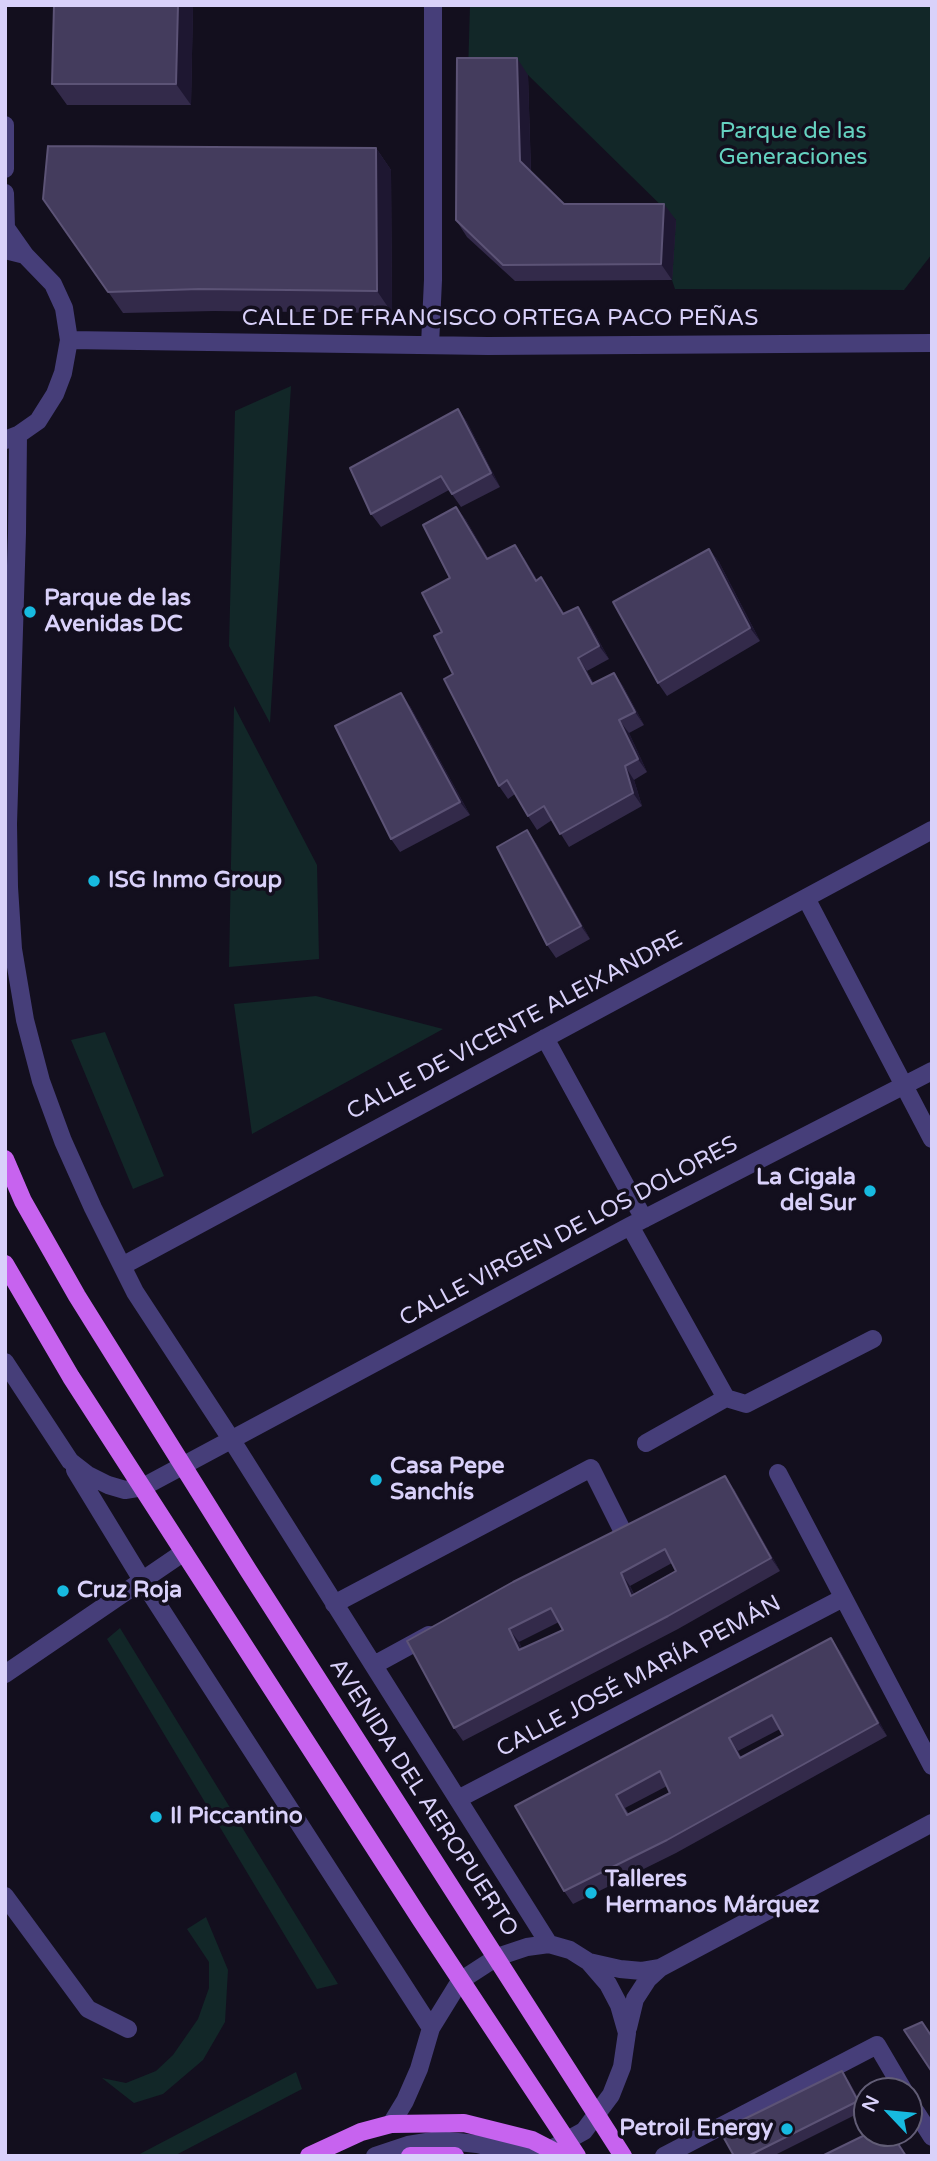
<!DOCTYPE html>
<meta charset="utf-8">
<style>
body{margin:0}
#map{position:relative;width:937px;height:2161px;overflow:hidden;background:#130f1e;font-family:"Varela Round",sans-serif}
canvas{display:block}
.frame{position:absolute;inset:0;border:7px solid #d9d1fa;pointer-events:none}
.north{position:absolute;left:853px;top:2077px;width:70px;height:70px;box-sizing:border-box;background:#130f1e;border:2px solid #625d76;border-radius:50%;rotate:296deg;font-size:19px;font-weight:700;line-height:28px;text-align:center;color:#d9d1fa}
.north::after{content:'';display:block;margin:auto;width:24px;height:32px;background:#17bae0;clip-path:polygon(50% 0,100% 100%,50% 72%,0 100%)}
</style>
<div id="map">
<canvas width="937" height="2161"></canvas>
<div class="frame"></div>
<div class="north">N</div>
</div>
<script>
const ctx = document.querySelector('canvas').getContext('2d');
ctx.lineJoin = 'round';
function fill(path, color) { ctx.fillStyle = color; ctx.fill(path, 'evenodd'); }
const shape = rows => new Path2D(rows.map(r => 'M' + r).join(''));
function strokePath(path, color, width, dash) { ctx.strokeStyle = color; ctx.lineWidth = width; ctx.lineCap = dash ? 'butt' : 'round'; ctx.setLineDash(dash || []); ctx.stroke(path); }
function write(font, color, halo, rows, align = 'center') {
  ctx.font = font + ' "Varela Round",sans-serif'; ctx.lineWidth = 7; ctx.setLineDash([]); ctx.textBaseline = 'middle'; ctx.strokeStyle = halo; ctx.fillStyle = color; for (const [text, x, y, turn = 0] of rows) {
    ctx.save(); ctx.translate(x, y); ctx.rotate((+turn || 0) * Math.PI / 180); ctx.textAlign = isNaN(turn) ? turn : align; if (halo) ctx.strokeText(text, 0, 0); ctx.fillText(text, 0, 0); ctx.restore();
  }
}
const green = shape([
 [470,5,932,5,932,254,904,290,675,289,672,280,676,220,528,75,468,74],
 [291,386,270,723,229,646,235,411],
 [234,706,317,865,319,959,229,967],
 [316,996,443,1029,252,1134,234,1004],
 [105,1032,164,1176,133,1189,71,1040],
 [120,1628,338,1984,317,1989,107,1639],
 [206,1917,228,1970,225,2022,203,2060,163,2094,134,2103,102,2078,126,2083,156,2071,173,2055,198,2019,209,1988,209,1962,187,1929],
 [296,2072,302,2089,174,2156,136,2156]
]);
const minor = shape([
 [5,125,5,169],
 [5,193,6,228,25,255],
 [5,250,25,255,53,284,64,308,69,340,63,373,55,394,38,421,18,435,5,440],
 [69,340,488,346,932,343],
 [430,345,433,280,433,5],
 [18,435,17,533,8,824,9,887,13,949,25,1020,41,1081,63,1141,93,1208,135,1292,231,1439,549,1944],
 [806,898,932,1139],
 [545,1038,644,1219],
 [630,1226,726,1398,746,1404,873,1339],
 [122,1266,932,830],
 [5,1362,70,1461,88,1475,108,1485,125,1490,143,1487,630,1226,932,1071],
 [646,1443,726,1398],
 [75,1470,142,1580,431,2028],
 [778,1473,932,1766],
 [334,1604,591,1468,623,1532],
 [374,1665,429,1635],
 [5,1674,184,1552],
 [458,1799,843,1598],
 [5,1896,88,2009,128,2029],
 [589,1962,620,1969,642,1971,660,1968],
 [628,2028,635,1999,648,1979,660,1968,932,1823],
 [916,2112,932,2137],
 [375,2156,408,2145,439,2140,477,2144,521,2154,544,2153,584,2131,611,2095,622,2067,627,2033,619,2005,608,1984,589,1962,570,1950,549,1944,527,1947,497,1957,460,1981,431,2028,419,2069,405,2101,391,2124],
 [664,2156,877,2045,904,2091]
]);
const major = shape([
 [5,1159,23,1201,77,1296,248,1570,623,2156],
 [5,1264,71,1377,421,1920,577,2156],
 [309,2156,361,2132,391,2124,464,2123,532,2140,563,2156],
 [410,2156,455,2156]
]);
const wall = shape([
 [54,5,193,5,191,105,67,105,52,84],
 [528,75,531,172,564,204,676,220,672,280,515,281,467,237,456,220],
 [376,148,391,170,392,313,214,311,123,313,43,199],
 [458,409,467,422,500,487,461,507,449,490,381,527,371,514],
 [456,507,466,520,488,558,524,558,537,580,541,577,564,613,587,620,609,659,587,671,594,684,614,673,623,686,644,725,629,733,647,772,634,780,642,806,569,847,552,820,537,830,528,816,515,794,508,799,499,786,453,674,442,632,450,578],
 [709,549,719,562,760,641,667,696,658,683],
 [410,706,470,815,400,852,391,839],
 [536,843,590,939,556,958,547,945],
 [734,1489,780,1571,678,1629,463,1741,454,1728,513,1582],
 [672,1563,676,1571,634,1594,630,1586],
 [559,1622,563,1630,522,1649,519,1642],
 [840,1651,887,1736,676,1853,573,1904,564,1891,515,1806],
 [780,1729,783,1735,741,1757,738,1751],
 [667,1786,670,1793,629,1814,625,1808],
 [848,2080,865,2110,773,2156,734,2156]
]);
const shadedWall = shape([
 [178,5,193,5,191,105,176,84],
 [517,58,528,75,531,178,520,161],
 [376,148,391,170,392,313,377,291],
 [664,204,676,220,672,280,661,264],
 [458,409,467,422,500,487,491,473],
 [456,507,466,520,496,572,487,559],
 [515,545,524,558,546,594,536,581],
 [709,549,719,562,760,641,750,628],
 [541,577,550,590,572,627,563,614],
 [578,607,587,620,609,659,599,646],
 [578,658,587,671,601,698,592,684],
 [614,673,623,686,644,725,635,712],
 [401,693,410,706,470,815,460,802],
 [619,720,629,733,647,772,638,759],
 [625,766,634,780,642,806,633,793],
 [527,830,536,843,590,939,581,926],
 [725,1476,734,1489,780,1571,771,1558],
 [621,1573,630,1586,640,1609,631,1596],
 [509,1629,519,1642,529,1664,519,1650],
 [831,1638,840,1651,887,1736,878,1723],
 [729,1738,738,1751,749,1771,740,1758],
 [842,2071,848,2080,865,2110,858,2101]
]);
const building = shape([
 [54,5,178,5,176,84,52,84,54,5],
 [457,58,517,58,520,161,564,204,664,204,661,264,503,265,456,220,457,58],
 [48,146,376,148,377,291,199,289,108,292,43,199,48,146],
 [458,409,491,473,452,494,441,476,371,514,350,468,458,409],
 [456,507,487,559,515,545,536,581,541,577,563,614,578,607,599,646,578,658,592,684,614,673,635,712,619,720,638,759,625,766,633,793,560,834,544,806,528,816,507,780,499,786,444,679,453,674,434,636,442,632,422,593,450,578,423,525,456,507],
 [709,549,750,628,658,683,613,602,709,549],
 [401,693,460,802,391,839,335,726,401,693],
 [527,830,581,926,547,945,497,847,527,830],
 [725,1476,771,1558,668,1616,454,1728,407,1641,513,1582,725,1476],
 [665,1549,676,1571,631,1596,621,1573,665,1549],
 [551,1608,563,1630,519,1650,509,1629,551,1608],
 [831,1638,878,1723,667,1840,564,1891,515,1806,831,1638],
 [772,1715,783,1735,740,1758,729,1738,772,1715],
 [660,1771,670,1793,627,1815,616,1795,660,1771],
 [922,2022,932,2037,932,2072,904,2030,922,2022],
 [842,2071,858,2101,748,2156,734,2156,720,2131,842,2071],
 [869,2133,891,2133,906,2156,822,2156,869,2133]
]);
const markers = [
 [30,612,7,"#17bae0"],
 [94,881,7,"#17bae0"],
 [870,1191,7,"#17bae0"],
 [376,1480,7,"#17bae0"],
 [63,1591,7,"#17bae0"],
 [156,1817,7,"#17bae0"],
 [591,1893,7,"#17bae0"],
 [787,2129,7,"#17bae0"]
];
const parkNames = [
 ["Parque de las",793,132],
 ["Generaciones",793,158]
];
const streetNames = [
 ["CALLE DE FRANCISCO ORTEGA PACO PEÑAS",500,319],
 ["CALLE DE VICENTE ALEIXANDRE",515,1026,-28],
 ["CALLE VIRGEN DE LOS DOLORES",569,1232,-28],
 ["CALLE JOSÉ MARÍA PEMÁN",639,1677,-28],
 ["AVENIDA DEL AEROPUERTO",423,1798,57]
];
const poiNames = [
 ["Parque de las",44,599],
 ["Avenidas DC",44,625],
 ["ISG Inmo Group",108,881],
 ["La Cigala",856,1178,"right"],
 ["del Sur",856,1204,"right"],
 ["Casa Pepe",390,1467],
 ["Sanchís",390,1493],
 ["Cruz Roja",77,1591],
 ["Il Piccantino",170,1817],
 ["Talleres",605,1880],
 ["Hermanos Márquez",605,1906],
 ["Petroil Energy",773,2129,"right"]
];
fill(green, '#122728');
strokePath(minor, '#463e79', 18);
strokePath(major, '#c763ef', 18);
fill(wall, '#332a4a');
fill(shadedWall, '#1e1731');
fill(building, '#443c5d');
strokePath(building, '#5c5376', 2);
for (const [x, y, r, color] of markers) { const dot = new Path2D(); dot.arc(x, y, r, 0, 2 * Math.PI); ctx.fillStyle = color; ctx.fill(dot); strokePath(dot, '#130f1e', 2.5); }
write('23px', '#65d2c0', '#130f1e', parkNames);
write('23px', '#d9d1fa', '#130f1e', streetNames);
write('bold 23px', '#d9d1fa', '#130f1e', poiNames, 'left');
</script>
